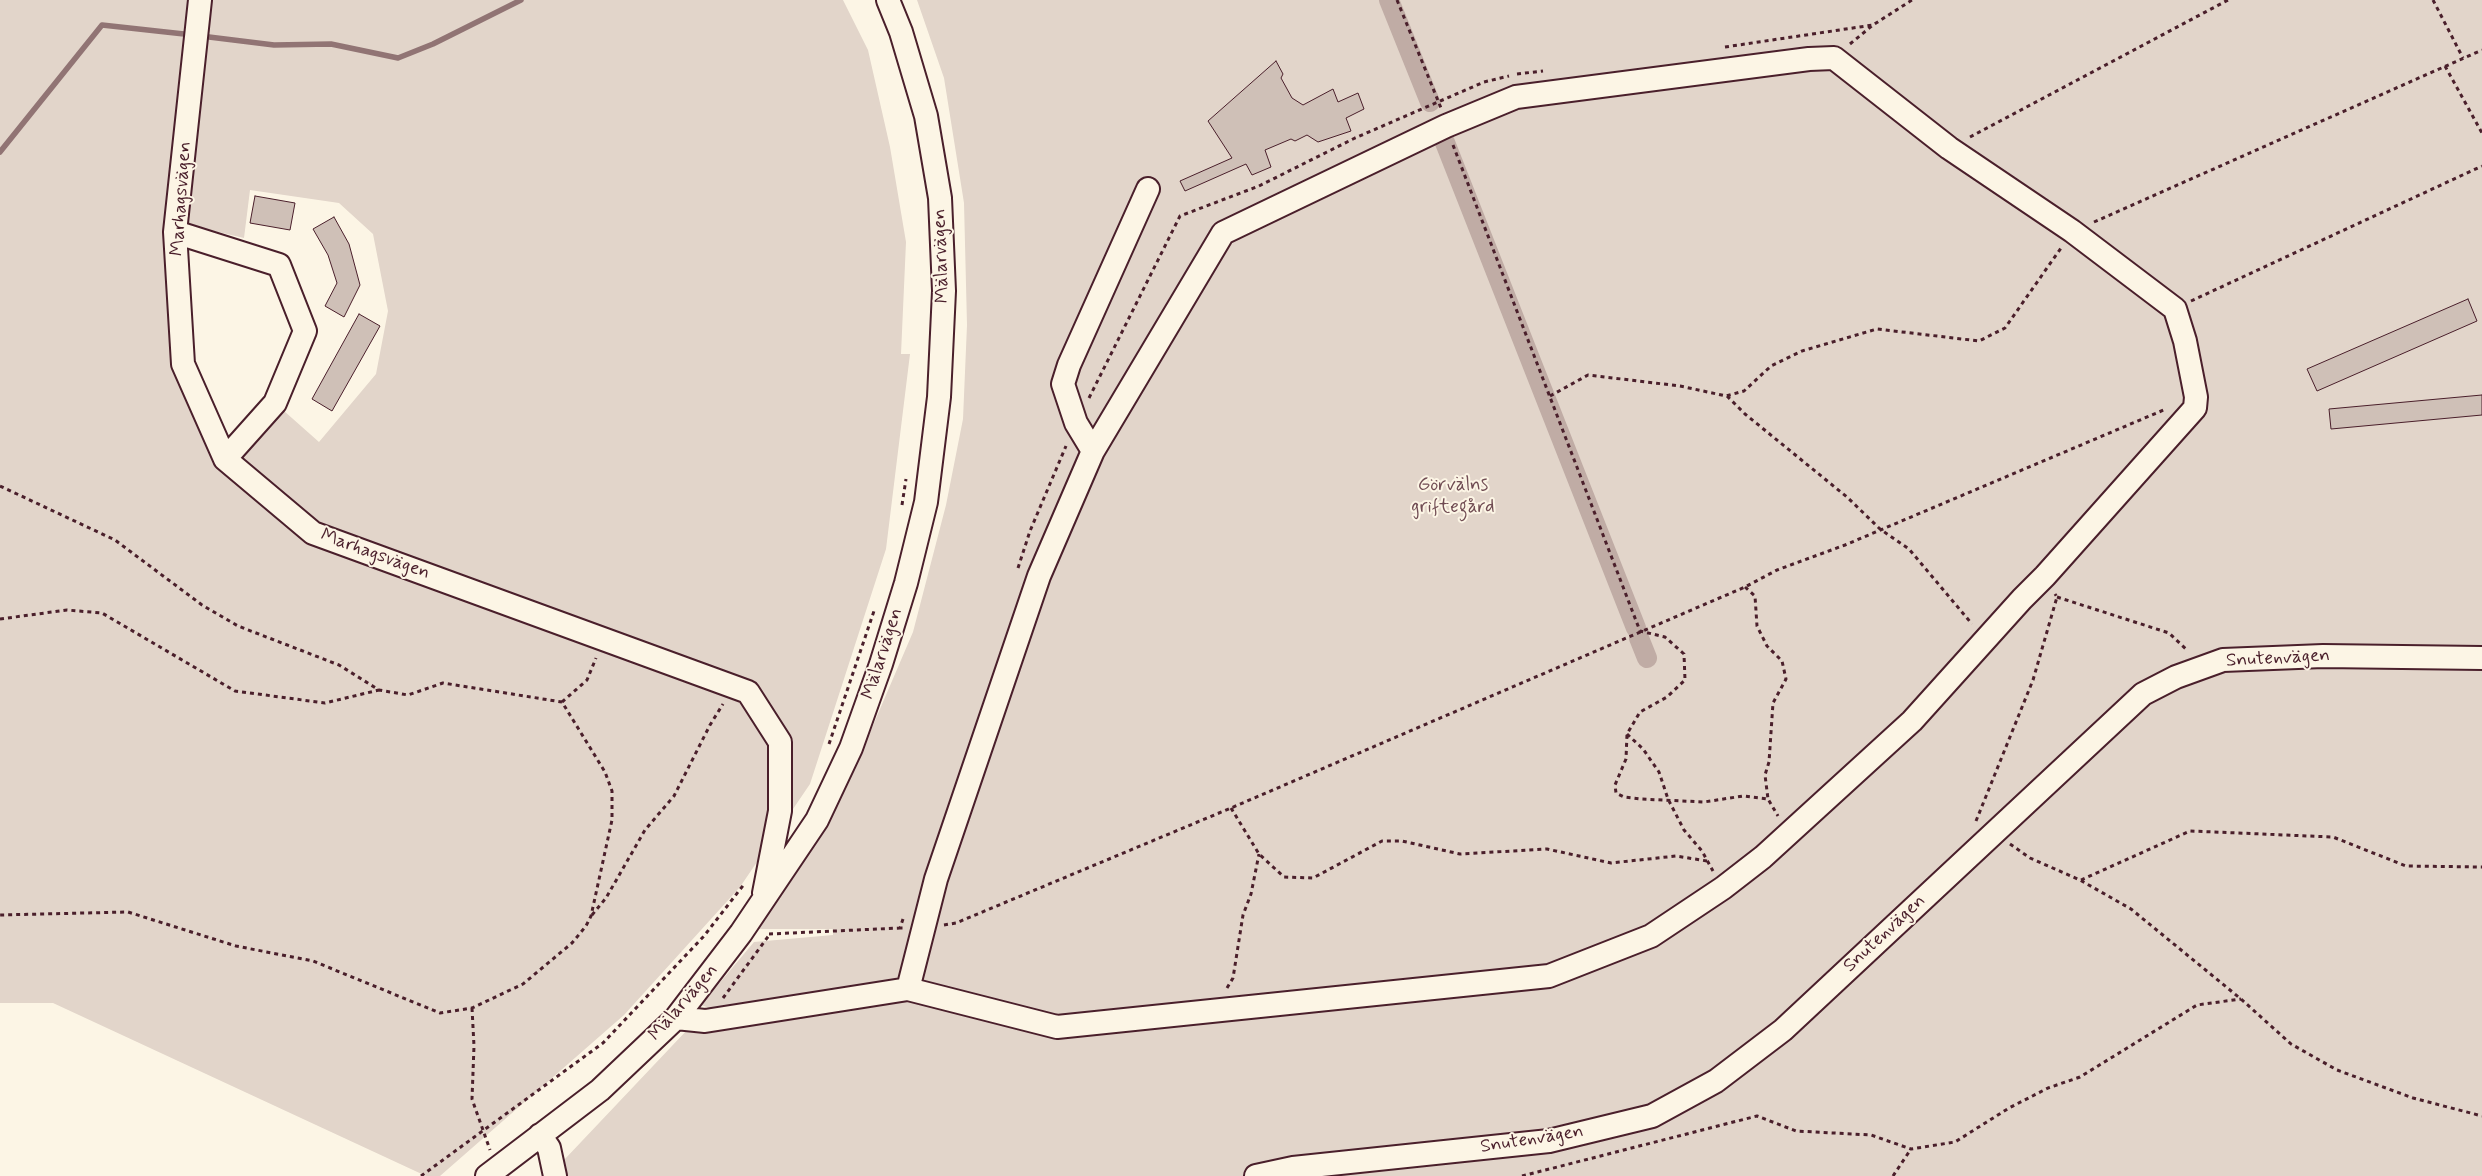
<!DOCTYPE html>
<meta charset="utf-8">
<style>
body{margin:0}
canvas{display:block;background:#fcf5e5}
</style>
<canvas width="2482" height="1176"></canvas>
<script>
const ctx = document.querySelector('canvas').getContext('2d');
ctx.lineJoin = 'round';
function fill(path, color) { ctx.fillStyle = color; ctx.fill(path, 'evenodd'); }
const shape = rows => new Path2D(rows.map(r => 'M' + r).join(''));
function strokePath(path, color, width, dash) { ctx.strokeStyle = color; ctx.lineWidth = width; ctx.lineCap = dash ? 'butt' : 'round'; ctx.setLineDash(dash || []); ctx.stroke(path); }
function write(font, color, halo, rows, align = 'center') {
  ctx.font = font + ' Mynerve,sans-serif'; ctx.lineWidth = 4; ctx.setLineDash([]); ctx.textBaseline = 'middle'; ctx.strokeStyle = halo; ctx.fillStyle = color; for (const [text, x, y, turn = 0] of rows) {
    ctx.save(); ctx.translate(x, y); ctx.rotate((+turn || 0) * Math.PI / 180); ctx.textAlign = isNaN(turn) ? turn : align; if (halo) ctx.strokeText(text, 0, 0); ctx.fillText(text, 0, 0); ctx.restore();
  }
}
const green = shape([
 [0,0,843,0,868,50,890,147,906,242,901,354,910,354,886,549,810,784,740,887,624,1015,440,1176,426,1176,53,1003,0,1003],
 [250,190,339,203,373,234,388,311,376,374,319,442,275,403,230,452,191,361,184,224,244,238],
 [917,0,2482,0,2482,1176,557,1176,564,1160,688,1029,718,1011,701,1005,754,942,833,935,833,929,751,929,748,927,862,751,913,632,946,505,963,419,967,325,964,203,944,78]
]);
const stream = shape([
 [209,37,274,45,331,44,398,58,433,44,521,0],
 [0,152,102,25,184,34]
]);
const canal = shape([
 [1389,0,1430,102],
 [1444,140,1636,628],
 [1639,638,1647,658]
]);
const building = shape([
 [1276,61,1283,74,1281,78,1292,98,1303,105,1333,89,1338,102,1358,93,1364,109,1346,118,1351,131,1318,142,1307,135,1295,141,1291,139,1265,150,1271,167,1252,175,1246,164,1185,191,1180,181,1232,158,1208,121,1276,61],
 [255,196,295,203,290,230,250,223,255,196],
 [334,217,349,244,360,285,344,317,325,306,337,283,328,255,313,229,334,217],
 [2468,299,2477,321,2317,391,2307,369,2468,299],
 [359,314,380,326,332,411,312,399,359,314],
 [2482,395,2482,415,2331,429,2329,409,2482,395]
]);
const path = shape([
 [1397,0,1441,108],
 [2433,0,2463,58],
 [1850,44,1873,25,1912,0],
 [1725,47,1873,25],
 [2445,66,2482,133],
 [1517,74,1543,71],
 [1970,137,2228,0],
 [1453,145,1640,631,1665,637,1684,654,1685,680,1667,697,1640,712,1627,734,1626,759,1615,785,1616,793,1624,797,1641,799,1704,802,1743,796,1768,799,1778,816],
 [2094,222,2482,50],
 [2191,301,2482,166],
 [1550,396,1588,375,1680,386,1726,396,1744,391,1771,366,1802,351,1877,329,1979,341,2005,328,2061,248],
 [1727,396,1745,414,1847,497,1880,529,1909,549,1972,624],
 [1089,398,1180,216,1259,186,1355,138,1484,82,1509,76],
 [0,486,115,540,202,605,238,626,339,665,379,690,408,695,443,683,562,702,605,772,612,791,612,820,591,916,586,926,572,943,523,984,472,1008,440,1013,313,961,236,946,128,912,0,915],
 [902,505,906,479],
 [1018,568,1030,531,1066,446],
 [1745,587,1755,596,1757,626,1767,646,1782,661,1786,679,1773,703,1769,762,1765,775,1768,799],
 [2057,597,2169,633,2188,651],
 [0,619,67,610,102,613,235,691,325,703,379,690],
 [562,702,587,680,596,658],
 [1627,734,1643,749,1659,772,1668,799,1684,830,1702,851,1713,871],
 [829,744,875,608],
 [1231,808,1259,854,1284,877,1313,878,1382,841,1402,841,1460,854,1547,849,1611,863,1676,856,1707,861],
 [1976,821,2033,680,2057,597,2055,594],
 [2010,844,2030,858,2080,880,2131,909,2241,999,2291,1044,2337,1070,2413,1098,2482,1116],
 [2081,880,2190,831,2333,837,2406,866,2482,867],
 [592,915,606,898,645,830,674,796,710,725,723,704],
 [903,919,900,928,903,928],
 [944,925,956,923,1231,808,1745,587,1777,570,1845,545,2166,409],
 [769,934,900,928],
 [1227,988,1233,978,1243,915,1251,894,1259,854],
 [723,998,770,934],
 [472,1008,474,1046,472,1099,490,1150],
 [421,1176,603,1043,704,936,745,883],
 [1522,1176,1757,1116,1796,1131,1871,1135,1911,1149,1955,1142,2009,1108,2048,1088,2080,1077,2197,1005,2241,999],
 [1893,1176,1911,1149]
]);
const minor = shape([
 [200,0,175,232,183,364,225,459,313,533,748,692,780,742,780,811,764,893],
 [175,232,279,265,305,331,275,403,225,459],
 [1093,451,1076,423,1063,384,1069,365,1148,189],
 [676,1018,705,1021,908,989,1057,1027,1549,976,1651,936,1723,888,1763,857,1912,721,2022,599,2045,576,2195,408,2196,397,2185,341,2175,309,2072,231,1949,148,1834,58,1809,59,1516,97,1446,126,1223,233,1093,451,1039,576,936,879,908,989],
 [540,1135,549,1148,555,1176],
 [487,1176,600,1090,676,1018,741,933,817,820,851,748,881,664,906,583,926,502,939,397,944,291,940,198,926,116,901,32,888,0],
 [1256,1176,1293,1168,1549,1141,1652,1116,1716,1081,1783,1030,2143,694,2176,677,2223,660,2323,656,2482,658]
]);
const streetNames = [
 ["Marhagsvägen",182,199,-86],
 ["Mälarvägen",942,256,-92],
 ["Marhagsvägen",375,555,20],
 ["Mälarvägen",883,654,-72],
 ["Snutenvägen",2278,659,-3],
 ["Snutenvägen",1885,934,-43],
 ["Mälarvägen",684,1003,-49],
 ["Snutenvägen",1532,1140,-9]
];
const parkNames = [
 ["Görvälns",1453,486],
 ["griftegård",1453,508]
];
fill(green, '#e2d5ca');
strokePath(stream, '#917474', 5.5);
strokePath(canal, '#c0aca5', 20);
fill(building, '#cfc0b7');
strokePath(building, '#4a1f2b', 1);
strokePath(minor, '#4a1f2b', 26);
strokePath(path, '#4a1f2b', 3, [4, 4]);
strokePath(minor, '#fcf5e5', 22);
write('19px', '#4a1f2b', '#fcf5e5', streetNames);
write('19px', '#704c53', '#fcf5e5', parkNames);
</script>
